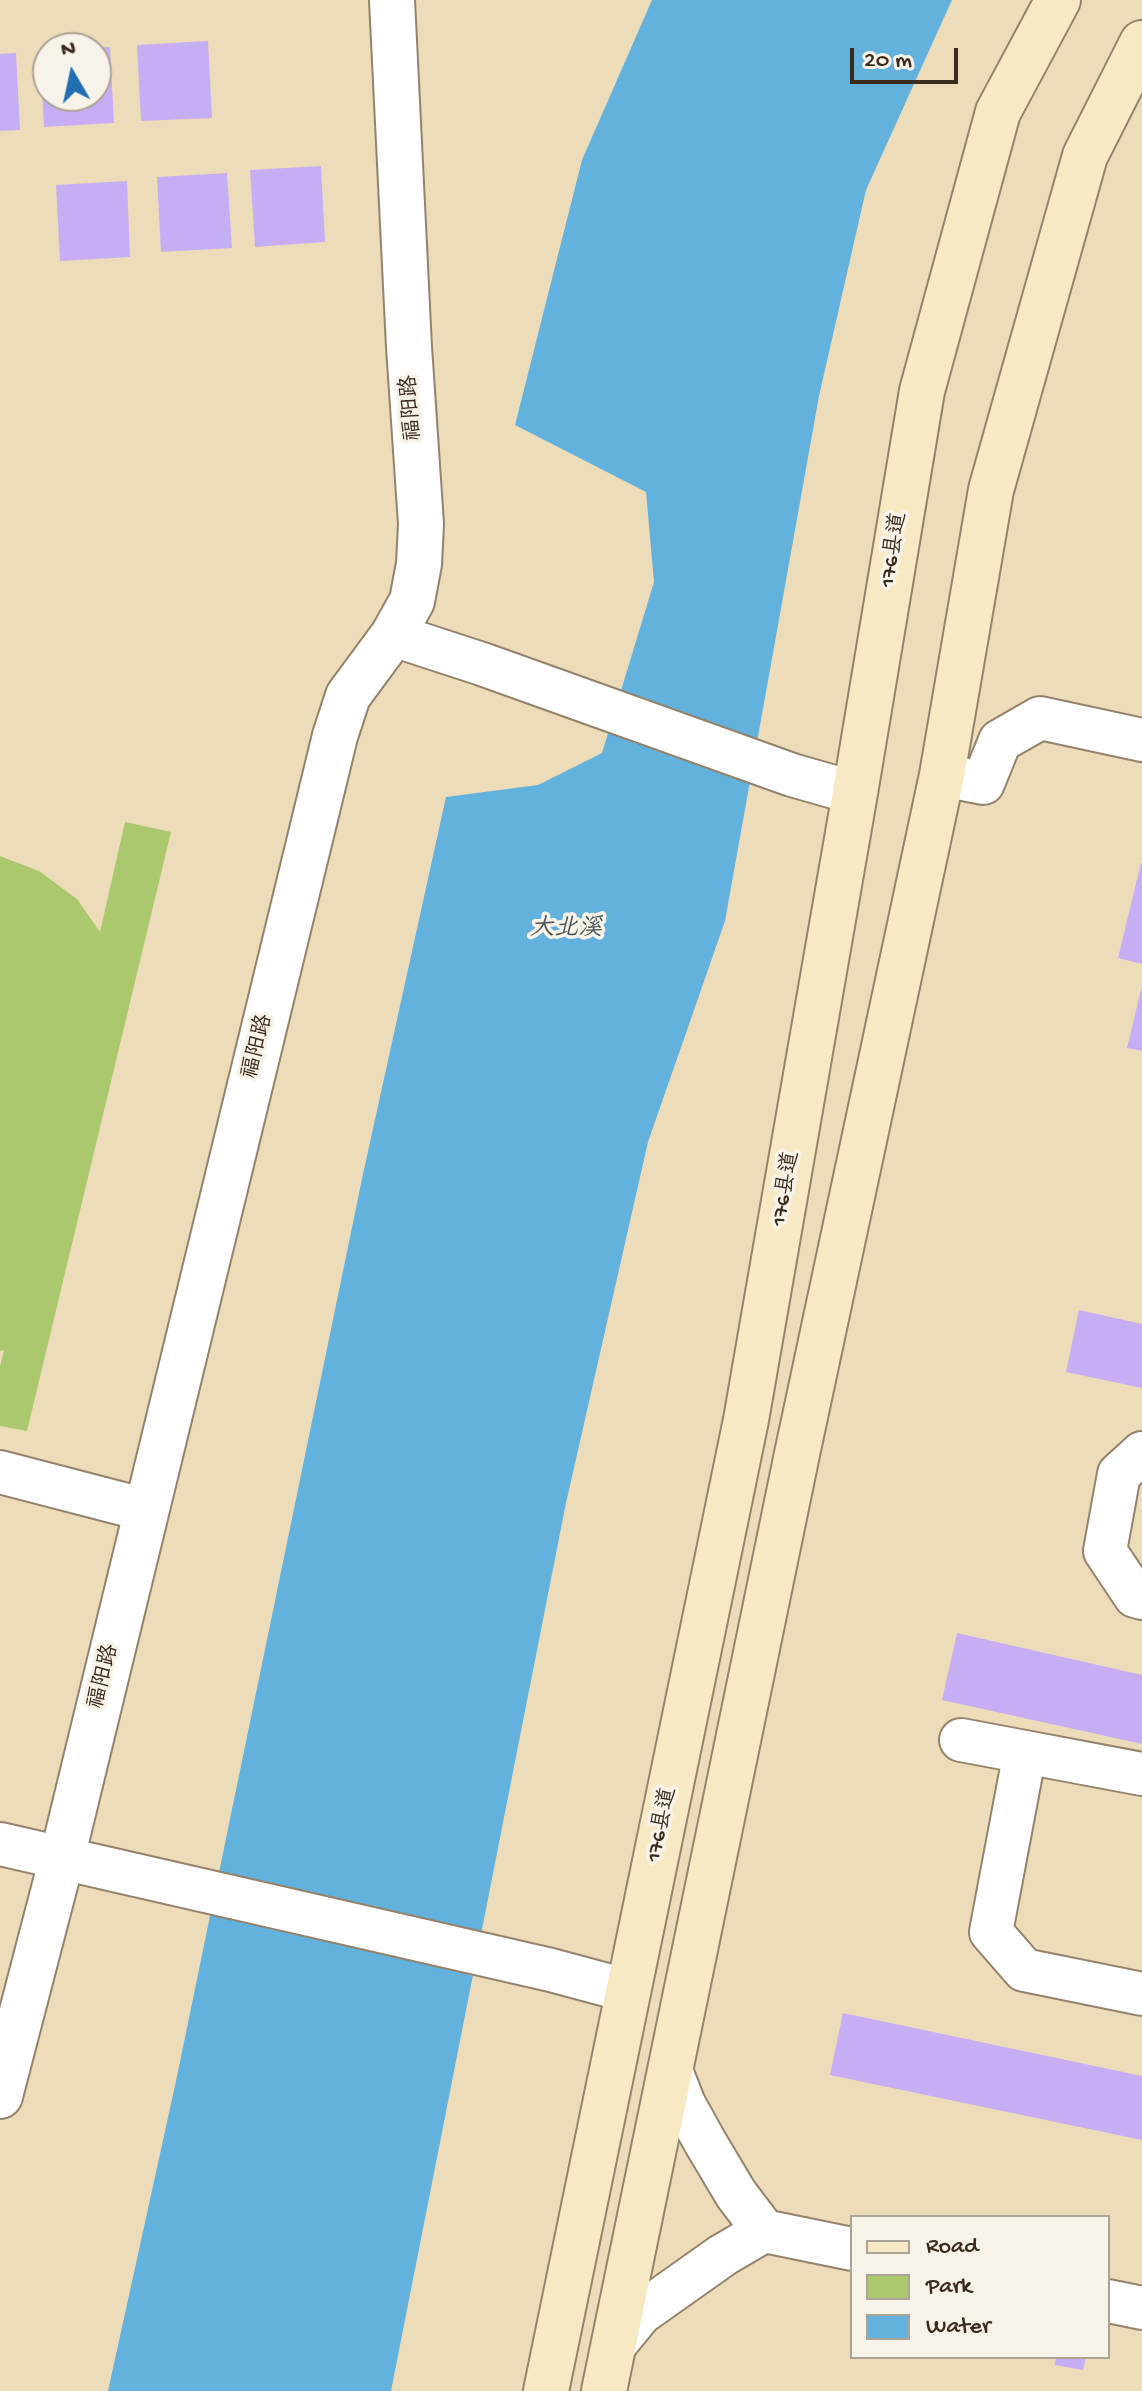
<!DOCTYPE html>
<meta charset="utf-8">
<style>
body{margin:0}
#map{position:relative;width:1142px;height:2391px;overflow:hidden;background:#eddcb9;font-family:"Gochi Hand",sans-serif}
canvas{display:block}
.legend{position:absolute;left:850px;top:2215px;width:260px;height:144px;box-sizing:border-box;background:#f7f3e8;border:2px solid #aca397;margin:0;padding:10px 14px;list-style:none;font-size:24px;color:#3b2a1e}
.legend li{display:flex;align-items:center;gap:16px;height:40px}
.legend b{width:40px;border:2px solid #aca397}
.north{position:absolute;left:32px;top:32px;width:80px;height:80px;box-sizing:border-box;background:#f7f3e8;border:2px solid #aca397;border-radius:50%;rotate:351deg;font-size:22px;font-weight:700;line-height:32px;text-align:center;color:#3b2a1e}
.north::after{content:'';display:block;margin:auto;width:28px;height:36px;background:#1f6fb2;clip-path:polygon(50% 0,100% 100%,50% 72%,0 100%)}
.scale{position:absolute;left:850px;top:48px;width:108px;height:36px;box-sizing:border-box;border:4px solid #3b2a1e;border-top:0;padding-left:10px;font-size:24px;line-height:28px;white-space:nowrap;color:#3b2a1e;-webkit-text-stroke:6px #f7f3e8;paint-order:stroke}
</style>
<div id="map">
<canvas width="1142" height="2391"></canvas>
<ul class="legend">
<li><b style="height:10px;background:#f6e9c3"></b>Road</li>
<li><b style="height:22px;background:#abc86f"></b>Park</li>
<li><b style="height:22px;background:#63b2dd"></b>Water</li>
</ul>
<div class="north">N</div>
<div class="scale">20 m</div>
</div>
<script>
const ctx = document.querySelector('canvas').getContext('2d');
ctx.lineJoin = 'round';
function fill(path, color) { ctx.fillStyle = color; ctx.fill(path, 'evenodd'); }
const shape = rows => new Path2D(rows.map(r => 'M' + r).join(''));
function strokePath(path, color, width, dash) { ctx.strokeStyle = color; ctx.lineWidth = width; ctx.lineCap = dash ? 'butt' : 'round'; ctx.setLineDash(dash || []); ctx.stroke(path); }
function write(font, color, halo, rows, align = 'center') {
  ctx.font = font + ' "Gochi Hand","LXGW WenKai TC",sans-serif'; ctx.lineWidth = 7; ctx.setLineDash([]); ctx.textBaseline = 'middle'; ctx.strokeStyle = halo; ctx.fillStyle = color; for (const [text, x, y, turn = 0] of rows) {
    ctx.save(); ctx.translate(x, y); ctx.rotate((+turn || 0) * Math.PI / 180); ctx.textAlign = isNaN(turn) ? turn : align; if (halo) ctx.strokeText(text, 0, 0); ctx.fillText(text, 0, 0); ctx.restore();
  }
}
const green = shape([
 [125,822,171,832,27,1431,0,1426,0,1367,4,1350,0,1351,0,856,39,871,77,899,100,932]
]);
const water = shape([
 [652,0,952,0,866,190,819,396,725,921,648,1142,566,1503,391,2391,108,2391,176,2081,363,1174,446,797,538,785,602,753,654,582,646,492,515,425,582,160]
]);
const building = shape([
 [208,41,212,118,141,121,137,45],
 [110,47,114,123,44,127,40,51,48,51,48,96,96,96,96,48],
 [16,53,20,130,0,131,0,54],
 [321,166,325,242,255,247,250,170],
 [227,173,232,248,161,252,157,177],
 [127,181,130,257,60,261,56,185],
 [1141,863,1142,863,1142,964,1118,958],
 [1141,990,1142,990,1142,1051,1127,1048],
 [1079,1310,1142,1324,1142,1388,1066,1372],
 [957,1633,1142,1675,1142,1744,942,1700],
 [843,2013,1142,2076,1142,2140,830,2075],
 [1056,2357,1086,2357,1083,2370,1055,2365]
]);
const minor = shape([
 [393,635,482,664,792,775,855,793],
 [942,775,983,783,1000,741,1040,718,1142,740],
 [1142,1453,1119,1474,1105,1551,1135,1596,1142,1598],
 [0,1472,146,1510],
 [961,1740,1025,1752],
 [1142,1774,1025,1752,991,1932,1024,1970,1142,1994],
 [0,1844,551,1970,629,1991],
 [670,2068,684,2104,705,2142,736,2194,764,2231,852,2249],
 [1108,2301,1142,2308],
 [613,2347,641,2313,723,2255,764,2231]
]);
const tertiary = shape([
 [0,2096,62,1858,335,736,348,696,393,635,412,601,419,564,421,524,409,347,392,0]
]);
const secondary = shape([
 [546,2391,746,1420,855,793,922,391,998,112,1058,0],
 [604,2391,797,1454,942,775,991,490,1085,156,1142,43]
]);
const streetNames = [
 ["福阳路",413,408,-94],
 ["176县道",895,550,-81],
 ["福阳路",259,1047,-76],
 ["176县道",787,1189,-80],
 ["福阳路",105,1677,-76],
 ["176县道",663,1825,-78]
];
const waterNames = [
 ["大北溪",566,930]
];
fill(green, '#abc86f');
fill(water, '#63b2dd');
fill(building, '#c6aef4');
strokePath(minor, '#94836c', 46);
strokePath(tertiary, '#94836c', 48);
strokePath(secondary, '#94836c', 48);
strokePath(minor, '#fff', 42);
strokePath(tertiary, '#fff', 44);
strokePath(secondary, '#f6e9c3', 44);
write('22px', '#3b2a1e', '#f7f3e8', streetNames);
write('italic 24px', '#475357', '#f7f3e8', waterNames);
</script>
